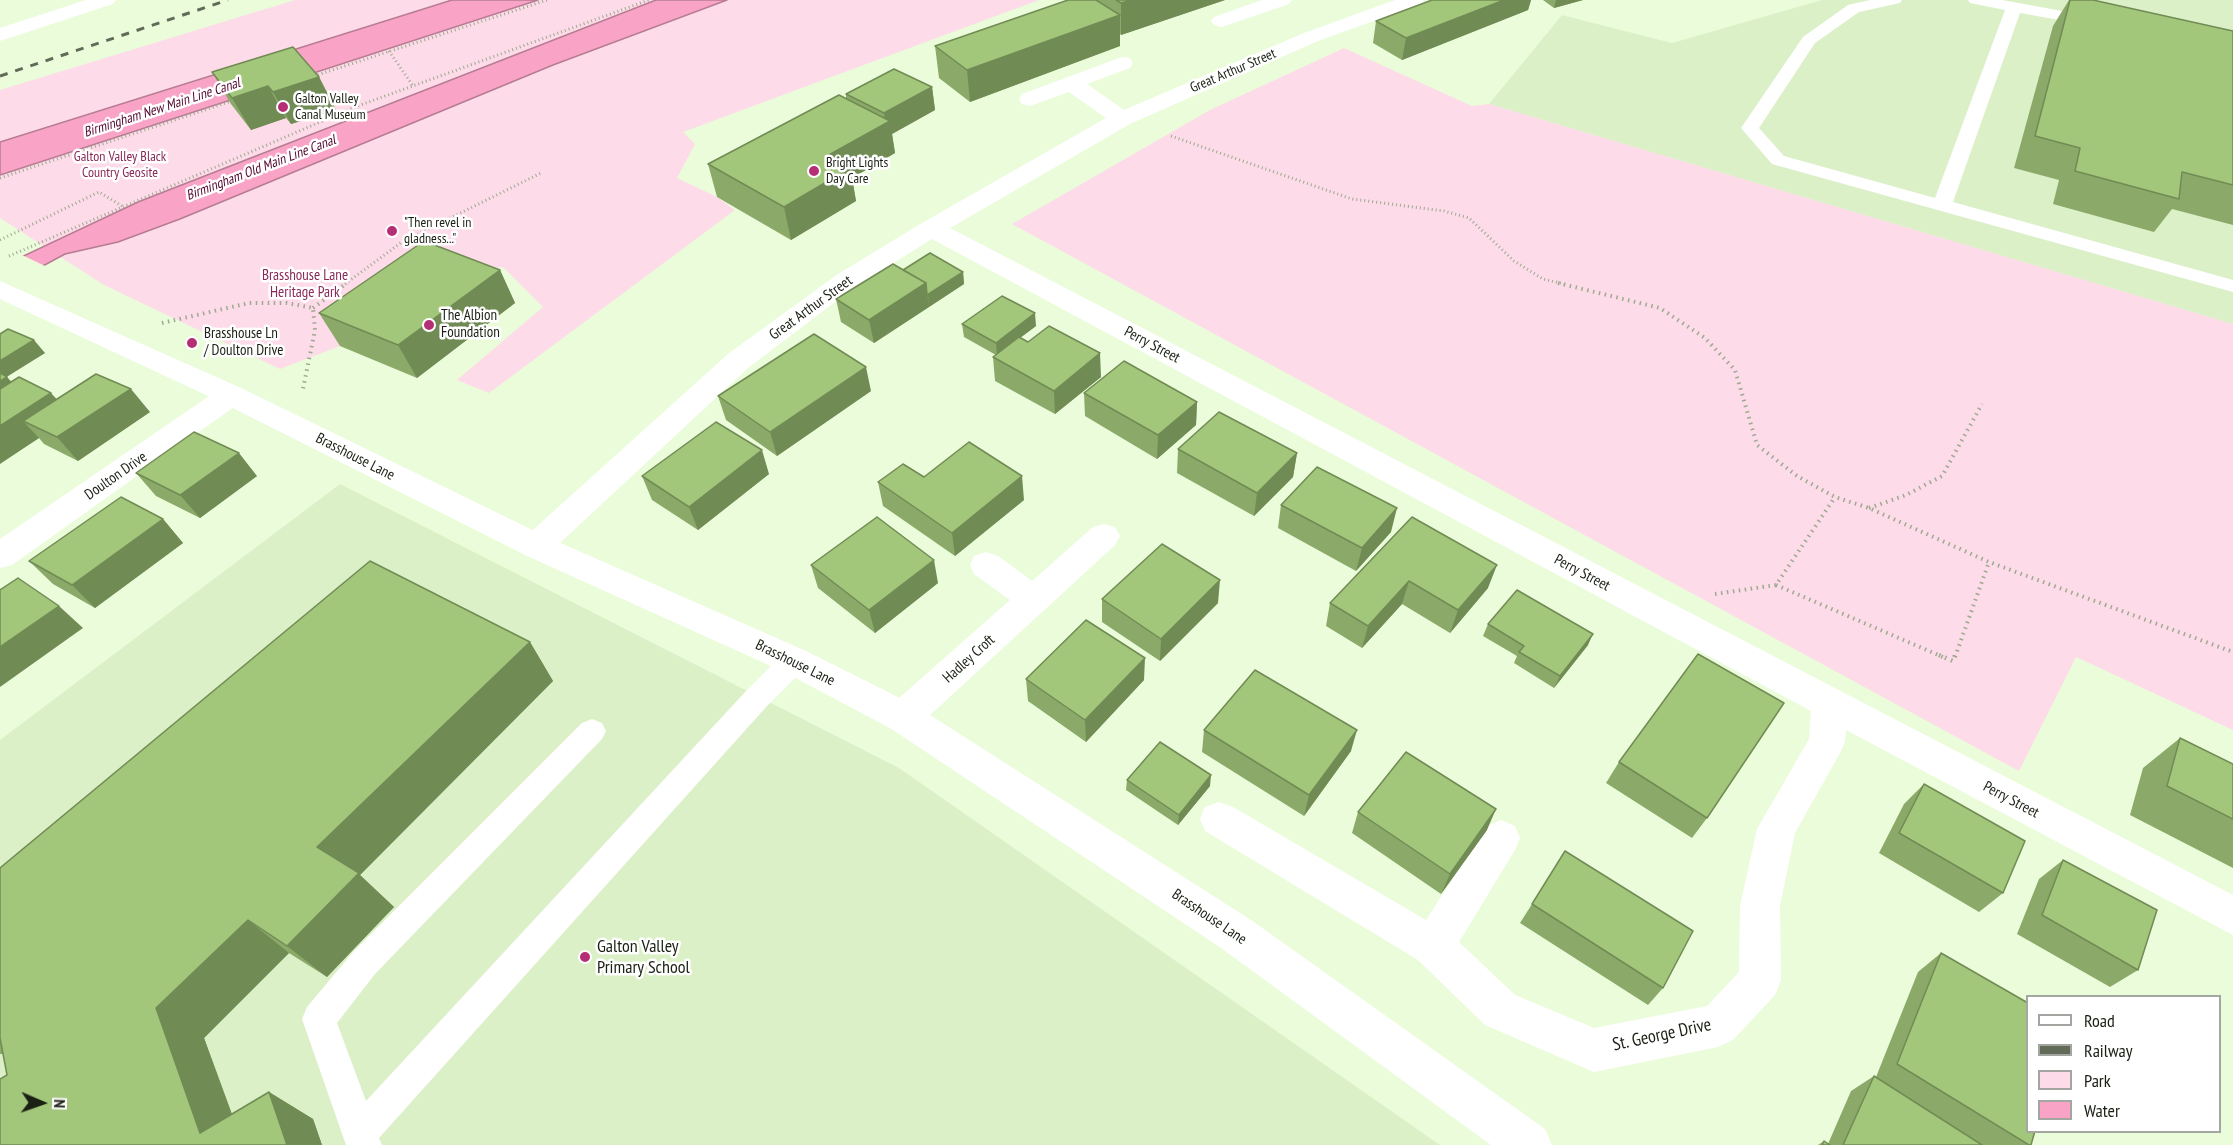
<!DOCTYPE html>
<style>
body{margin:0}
#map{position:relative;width:2233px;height:1145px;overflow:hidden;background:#ebfcdb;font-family:"PT Sans Narrow",sans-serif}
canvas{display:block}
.legend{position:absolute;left:2026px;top:995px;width:195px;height:138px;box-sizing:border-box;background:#fff;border:2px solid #a3a6a1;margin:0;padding:8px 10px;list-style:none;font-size:18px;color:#1a2014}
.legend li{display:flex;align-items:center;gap:12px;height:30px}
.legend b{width:30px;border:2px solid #a3a6a1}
.north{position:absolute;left:12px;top:1073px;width:60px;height:60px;-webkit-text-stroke:4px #fff;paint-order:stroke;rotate:92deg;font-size:16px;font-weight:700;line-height:24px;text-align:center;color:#1a2014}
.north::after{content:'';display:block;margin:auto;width:21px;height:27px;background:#1a2014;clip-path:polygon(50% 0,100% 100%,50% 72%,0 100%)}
</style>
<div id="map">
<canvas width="2233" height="1145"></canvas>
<ul class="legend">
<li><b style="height:8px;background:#fff"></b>Road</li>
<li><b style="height:8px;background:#616b58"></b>Railway</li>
<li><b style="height:16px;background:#fddbe8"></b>Park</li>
<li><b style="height:16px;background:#f9a4c7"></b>Water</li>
</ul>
<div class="north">N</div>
</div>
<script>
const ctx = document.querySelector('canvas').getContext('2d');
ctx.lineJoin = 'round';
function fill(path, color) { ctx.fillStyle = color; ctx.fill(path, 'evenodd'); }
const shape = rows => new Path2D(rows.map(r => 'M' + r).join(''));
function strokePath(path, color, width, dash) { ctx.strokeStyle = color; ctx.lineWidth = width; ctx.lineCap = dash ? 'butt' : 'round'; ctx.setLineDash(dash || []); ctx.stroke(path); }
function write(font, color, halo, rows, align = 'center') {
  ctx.font = font + ' "PT Sans Narrow",sans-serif'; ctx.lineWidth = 5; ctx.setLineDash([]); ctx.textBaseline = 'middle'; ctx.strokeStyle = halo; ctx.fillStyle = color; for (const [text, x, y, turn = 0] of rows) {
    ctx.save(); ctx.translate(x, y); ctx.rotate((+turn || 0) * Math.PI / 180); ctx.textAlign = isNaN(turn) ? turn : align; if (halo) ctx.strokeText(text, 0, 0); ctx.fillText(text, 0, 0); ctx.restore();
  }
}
const built = shape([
 [1822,0,2233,0,2233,324,1489,104,1562,15,1672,43],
 [340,484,899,768,1440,1145,0,1145,0,740]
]);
const green = shape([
 [295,0,1039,0,683,132,695,144,677,178,717,197,735,210,489,393,457,380,543,307,503,267,440,274,340,346,280,369,104,285,0,218,0,90],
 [1344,48,1472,106,1489,104,2233,324,2233,730,2076,657,2019,771,1012,224,1210,110]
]);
const water = shape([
 [452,0,538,0,0,175,0,142,452,0],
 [656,0,727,0,553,65,180,219,118,242,65,254,0,289,0,267,138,202,656,0]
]);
const pier = shape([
 [20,254,47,267,0,292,0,264]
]);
const pathFar2 = shape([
 [389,51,413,86],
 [314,76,547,0],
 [1171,136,1352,199,1444,211,1469,218,1514,261,1543,279,1564,284],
 [0,178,232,101],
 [0,240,99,192,122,206],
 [9,256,355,107,649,0],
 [345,284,402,242,541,173]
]);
const pathFar1 = shape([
 [1558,283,1660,308,1705,338,1735,370,1757,445,1797,476,1835,497,1869,508,1989,562,2233,652],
 [313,308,347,283],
 [162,323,249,303,287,303,313,308,315,330,303,389],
 [1869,508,1906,495,1942,476,1982,404],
 [1776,585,1943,657],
 [1715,594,1776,585,1835,497],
 [1955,657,1989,562]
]);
const path = shape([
 [1939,655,1953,661,1955,655]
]);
const service = shape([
 [1870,0,1902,0,1900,3,1859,12,1815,43,1759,128,1784,156,1935,198,2005,10,1970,3,1968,0,2002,0,2100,18,2102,21,2100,24,2094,26,2020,13,1953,202,2233,280,2233,292,1772,164,1741,128,1803,37,1848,5,1870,0],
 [794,650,804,653,808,661,804,669,767,706,379,1138,382,1145,346,1145,302,1019,307,1007,353,952,582,723,592,719,602,723,606,731,602,739,375,974,337,1023,366,1101,747,690,784,653,794,650]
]);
const minor = shape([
 [1262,0,1292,0,1289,4,1228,25,1221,27,1214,25,1211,21,1214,17,1262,0],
 [1395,0,1424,0,1421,4,1318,41,1130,124,950,228,2233,895,2233,935,1846,730,1845,742,1840,753,1795,833,1780,906,1781,980,1775,995,1733,1040,1718,1047,1594,1072,1485,1025,1418,960,1205,831,1200,819,1205,807,1219,802,1233,807,1426,920,1487,826,1501,820,1515,826,1520,838,1515,850,1459,942,1515,995,1594,1028,1707,1006,1739,972,1740,906,1757,829,1809,739,1811,711,932,239,856,286,748,368,547,555,536,558,525,555,520,546,525,537,728,354,838,274,922,223,1106,118,1069,92,1030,106,1022,104,1019,99,1022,94,1122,57,1130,58,1133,63,1130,68,1087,84,1124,110,1304,33,1395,0],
 [231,385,241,388,246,395,241,402,12,565,0,568,0,539,221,388,231,385],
 [1104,524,1115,527,1120,536,1115,545,916,728,903,732,890,728,885,717,890,706,1010,600,974,574,970,565,974,556,986,552,998,556,1032,581,1093,527,1104,524]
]);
const tertiary = shape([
 [0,281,241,388,547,537,806,651,916,706,1251,920,1545,1129,1552,1145,1491,1145,1221,948,890,728,782,671,525,555,221,402,0,299,0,281]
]);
const primary = shape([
 [86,0,116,0,113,4,0,41,0,28,86,0]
]);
const rail = shape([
 [0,76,228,0]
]);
const wall = shape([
 [1068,0,1225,0,1121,35,1120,34,1120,46,970,102,939,78,935,46],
 [1432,0,1531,0,1528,10,1402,60,1373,43,1376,21],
 [1543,0,1583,0,1554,8],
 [2069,0,2093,0,2233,31,2233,225,2172,209,2154,232,2053,204,2059,180,2014,168,2053,26],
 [212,72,319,77,336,110,291,124,286,118,251,130,231,104],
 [932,87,935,110,892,134,895,153,852,178,856,201,791,240,717,197,708,164,846,99,846,94],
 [500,270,515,303,417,378,340,346,319,313],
 [903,270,963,272,964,284,874,343,841,322,836,299],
 [962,324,1036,326,1020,338,1101,377,1055,414,995,381,993,357,996,355,964,337],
 [0,334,45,353,6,376,11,382,57,399,150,412,78,461,44,444,39,438,0,463],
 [871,391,777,456,726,420,718,396],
 [1084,393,1197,402,1196,425,1157,459,1085,416],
 [1178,449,1297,453,1293,477,1254,516,1177,473],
 [136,473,257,476,200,518,156,496],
 [769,474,698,530,652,500,642,476],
 [878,482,1024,500,955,556,883,506],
 [1281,505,1391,532,1356,571,1278,528],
 [1412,517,1488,588,1450,633,1402,604,1362,648,1326,626,1330,603],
 [163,519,183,543,95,608,53,584,29,561],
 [811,565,938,583,875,633,818,588],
 [1102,599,1218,603,1160,661,1102,622],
 [1488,624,1588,645,1554,688,1514,663,1517,656,1483,636],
 [530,642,553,681,360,875,394,907,327,977,289,953,204,1038,232,1114,269,1092,313,1119,322,1145,0,1145,7,1075,3,1054,0,1054,0,868],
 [1026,679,1144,680,1086,742,1028,701],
 [1204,730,1351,751,1304,816,1202,752],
 [2180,738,2233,764,2233,868,2130,815,2143,768],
 [1619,762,1707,818,1692,838,1606,783],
 [1127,780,1210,786,1178,825,1126,790],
 [1924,784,2003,893,1979,912,1879,853,1904,804],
 [1358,812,1487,830,1441,894,1352,833],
 [2063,860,2138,970,2110,987,2017,934,2039,879],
 [1532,904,1663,988,1648,1005,1520,923],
 [1941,953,2031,1145,1818,1145,1824,1141,1828,1144,1851,1091,1874,1076,1876,1077,1918,972]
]);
const shadedWall = shape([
 [1132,0,1225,0,1121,35,1121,3],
 [1504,0,1531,0,1528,10,1402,60,1406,38],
 [1556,0,1583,0,1554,8],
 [1120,15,1120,46,970,102,967,70],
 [319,77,336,110,291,124,273,92],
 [268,86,286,118,251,130,232,98],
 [932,87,935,110,892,134,895,153,852,178,856,201,791,240,784,207,827,156,885,123,884,113],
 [500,270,515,303,417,378,398,345],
 [963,272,964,284,929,307,928,295],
 [926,283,929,307,874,343,869,320],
 [1035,313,1036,326,997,355,996,343],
 [34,340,45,353,5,378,0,372,0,361],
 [1100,353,1101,377,1055,414,1054,391],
 [866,367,871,391,777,456,770,432],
 [7,377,28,400,0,418,0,381],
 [131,389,150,412,78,461,57,437],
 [51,393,72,416,23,421,39,438,0,464,0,426],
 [1197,402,1196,425,1157,459,1158,435],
 [762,450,769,474,698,530,689,507],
 [239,453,257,476,200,518,180,495],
 [1297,453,1293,477,1254,516,1257,493],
 [1022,476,1024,500,955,556,952,533],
 [1397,508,1391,532,1356,571,1362,548],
 [163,519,183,543,95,608,72,585],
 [934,560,938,583,875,633,869,610],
 [1497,565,1488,588,1450,633,1458,610],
 [1220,580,1218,603,1160,661,1161,639],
 [1409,581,1402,604,1362,648,1368,626],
 [59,606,83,628,0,687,0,647],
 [1593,634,1588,645,1554,688,1560,676],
 [530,642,553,681,360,875,394,907,327,977,287,946,317,847],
 [1145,658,1144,680,1086,742,1085,720],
 [1357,730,1351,751,1304,816,1309,795],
 [1211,775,1210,786,1178,825,1179,815],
 [1496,809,1487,830,1441,894,1450,874],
 [248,920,289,953,204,1038,243,1145,200,1133,156,1008],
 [269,1092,313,1119,322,1145,287,1145]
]);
const building = shape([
 [1068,0,1096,0,1120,15,967,70,935,46,1068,0],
 [1116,0,1132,0,1121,3,1116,0],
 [1432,0,1504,0,1406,38,1376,21,1432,0],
 [2070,0,2093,0,2233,31,2233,185,2182,172,2179,199,2075,171,2080,148,2035,136,2070,0],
 [293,47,319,77,273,92,268,86,232,98,212,72,293,47],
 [894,69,932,87,884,113,846,94,894,69],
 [839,95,890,121,827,156,850,168,784,207,708,164,839,95],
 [424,241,500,270,398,345,319,313,424,241],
 [930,253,963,272,927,295,926,283,903,270,930,253],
 [893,264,926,283,869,320,836,299,893,264],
 [1002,296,1035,313,996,343,962,324,1002,296],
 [1049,326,1100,353,1054,391,993,357,1019,337,1028,342,1049,326],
 [8,329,34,340,0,361,0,334,8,329],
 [814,334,866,367,770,432,718,396,814,334],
 [1124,361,1197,402,1158,435,1084,393,1124,361],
 [0,373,7,377,0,381,0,373],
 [96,374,131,389,57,437,23,421,96,374],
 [19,377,51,393,0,426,0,389,19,377],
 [1219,412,1297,453,1257,493,1178,449,1219,412],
 [716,422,762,450,689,507,642,476,716,422],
 [194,432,239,453,180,495,136,473,194,432],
 [969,442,1022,476,952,533,878,482,903,464,924,477,969,442],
 [1317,467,1397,508,1362,548,1281,505,1317,467],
 [121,497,163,519,72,585,29,561,121,497],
 [877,517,934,560,869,610,811,565,877,517],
 [1412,517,1497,565,1458,610,1409,581,1368,626,1330,603,1412,517],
 [1162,544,1220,580,1161,639,1102,599,1162,544],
 [370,561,530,642,317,847,359,873,287,946,248,920,156,1008,200,1133,269,1092,287,1145,0,1145,0,1079,7,1075,0,1038,0,868,370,561],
 [18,578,59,606,0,647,0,590,18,578],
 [1517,590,1593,634,1560,676,1519,652,1524,646,1488,624,1517,590],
 [1086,620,1145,658,1085,720,1026,679,1086,620],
 [1698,654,1784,703,1707,818,1619,762,1698,654],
 [1255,670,1357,730,1309,795,1204,730,1255,670],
 [2180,738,2233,764,2233,819,2167,786,2180,738],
 [1160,742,1211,775,1179,815,1127,780,1160,742],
 [1406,752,1496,809,1450,874,1358,812,1406,752],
 [1924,784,2025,841,2003,893,1899,833,1924,784],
 [1565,851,1693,931,1663,988,1532,904,1565,851],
 [2063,860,2157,910,2138,970,2042,915,2063,860],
 [1941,953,2028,1003,2028,1131,2035,1131,2031,1145,2029,1145,1897,1064,1941,953],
 [1874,1076,1982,1145,1843,1145,1874,1076],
 [1824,1141,1830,1145,1822,1145,1824,1141]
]);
const markers = [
 [283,107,6,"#b42f74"],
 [814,171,6,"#b42f74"],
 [392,231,6,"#b42f74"],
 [429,325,6,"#b42f74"],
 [192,343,6,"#b42f74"],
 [585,957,6,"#b42f74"]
];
const farStreetnames = [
 ["Great Arthur Street",1233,71,-23]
];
const farPoinames = [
 ["Galton Valley",295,99],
 ["Canal Museum",295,115],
 ["Bright Lights",826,163],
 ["Day Care",826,179],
 ["\"Then revel in",404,223],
 ["gladness...\"",404,239]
];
const farWaternames = [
 ["Birmingham New Main Line Canal",162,108,-18],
 ["Birmingham Old Main Line Canal",261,168,-21]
];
const farParknames = [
 ["Galton Valley Black",120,157],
 ["Country Geosite",120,173]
];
const parkNames = [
 ["Brasshouse Lane",305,276],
 ["Heritage Park",305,293]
];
const streetNames = [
 ["Great Arthur Street",811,308,-36],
 ["Perry Street",1152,345,28],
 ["Brasshouse Lane",355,457,27],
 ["Doulton Drive",116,476,-35],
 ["Perry Street",1582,573,28],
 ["Hadley Croft",969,659,-42],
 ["Brasshouse Lane",795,663,26],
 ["Perry Street",2011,800,28],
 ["Brasshouse Lane",1209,917,34]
];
const poiNames = [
 ["The Albion",441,316],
 ["Foundation",441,333],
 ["Brasshouse Ln",204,334],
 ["/ Doulton Drive",204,351]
];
const nearPoinames = [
 ["Galton Valley",597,947],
 ["Primary School",597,968]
];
const nearStreetnames = [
 ["St. George Drive",1662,1035,-12]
];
fill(built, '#dcf0c8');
fill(green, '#fddbe8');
fill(water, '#f9a4c7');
strokePath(water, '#b67c91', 1.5);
fill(pier, '#ebfcdb');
strokePath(pathFar2, '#9daa91', 3, [1, 3]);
strokePath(pathFar1, '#9daa91', 4, [1.5, 4.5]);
strokePath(path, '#9daa91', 4.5, [1.5, 5]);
fill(service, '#fff');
fill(minor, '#fff');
fill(tertiary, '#fff');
fill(primary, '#fff');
strokePath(rail, '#616b58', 3, [8, 8]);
fill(wall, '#8baa69');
fill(shadedWall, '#718b55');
fill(building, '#a2c67a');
strokePath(building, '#718b55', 1.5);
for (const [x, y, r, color] of markers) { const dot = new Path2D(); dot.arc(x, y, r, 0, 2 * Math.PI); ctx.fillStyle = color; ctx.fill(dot); strokePath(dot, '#fff', 2); }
write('14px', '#1a2014', '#fff', farStreetnames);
write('14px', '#1a2014', '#fff', farPoinames, 'left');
write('italic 14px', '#530931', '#fff', farWaternames);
write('14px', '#892959', '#fff', farParknames);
write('15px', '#892959', '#fff', parkNames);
write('15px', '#1a2014', '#fff', streetNames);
write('15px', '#1a2014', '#fff', poiNames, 'left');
write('18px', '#1a2014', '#fff', nearPoinames, 'left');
write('18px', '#1a2014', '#fff', nearStreetnames);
</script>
